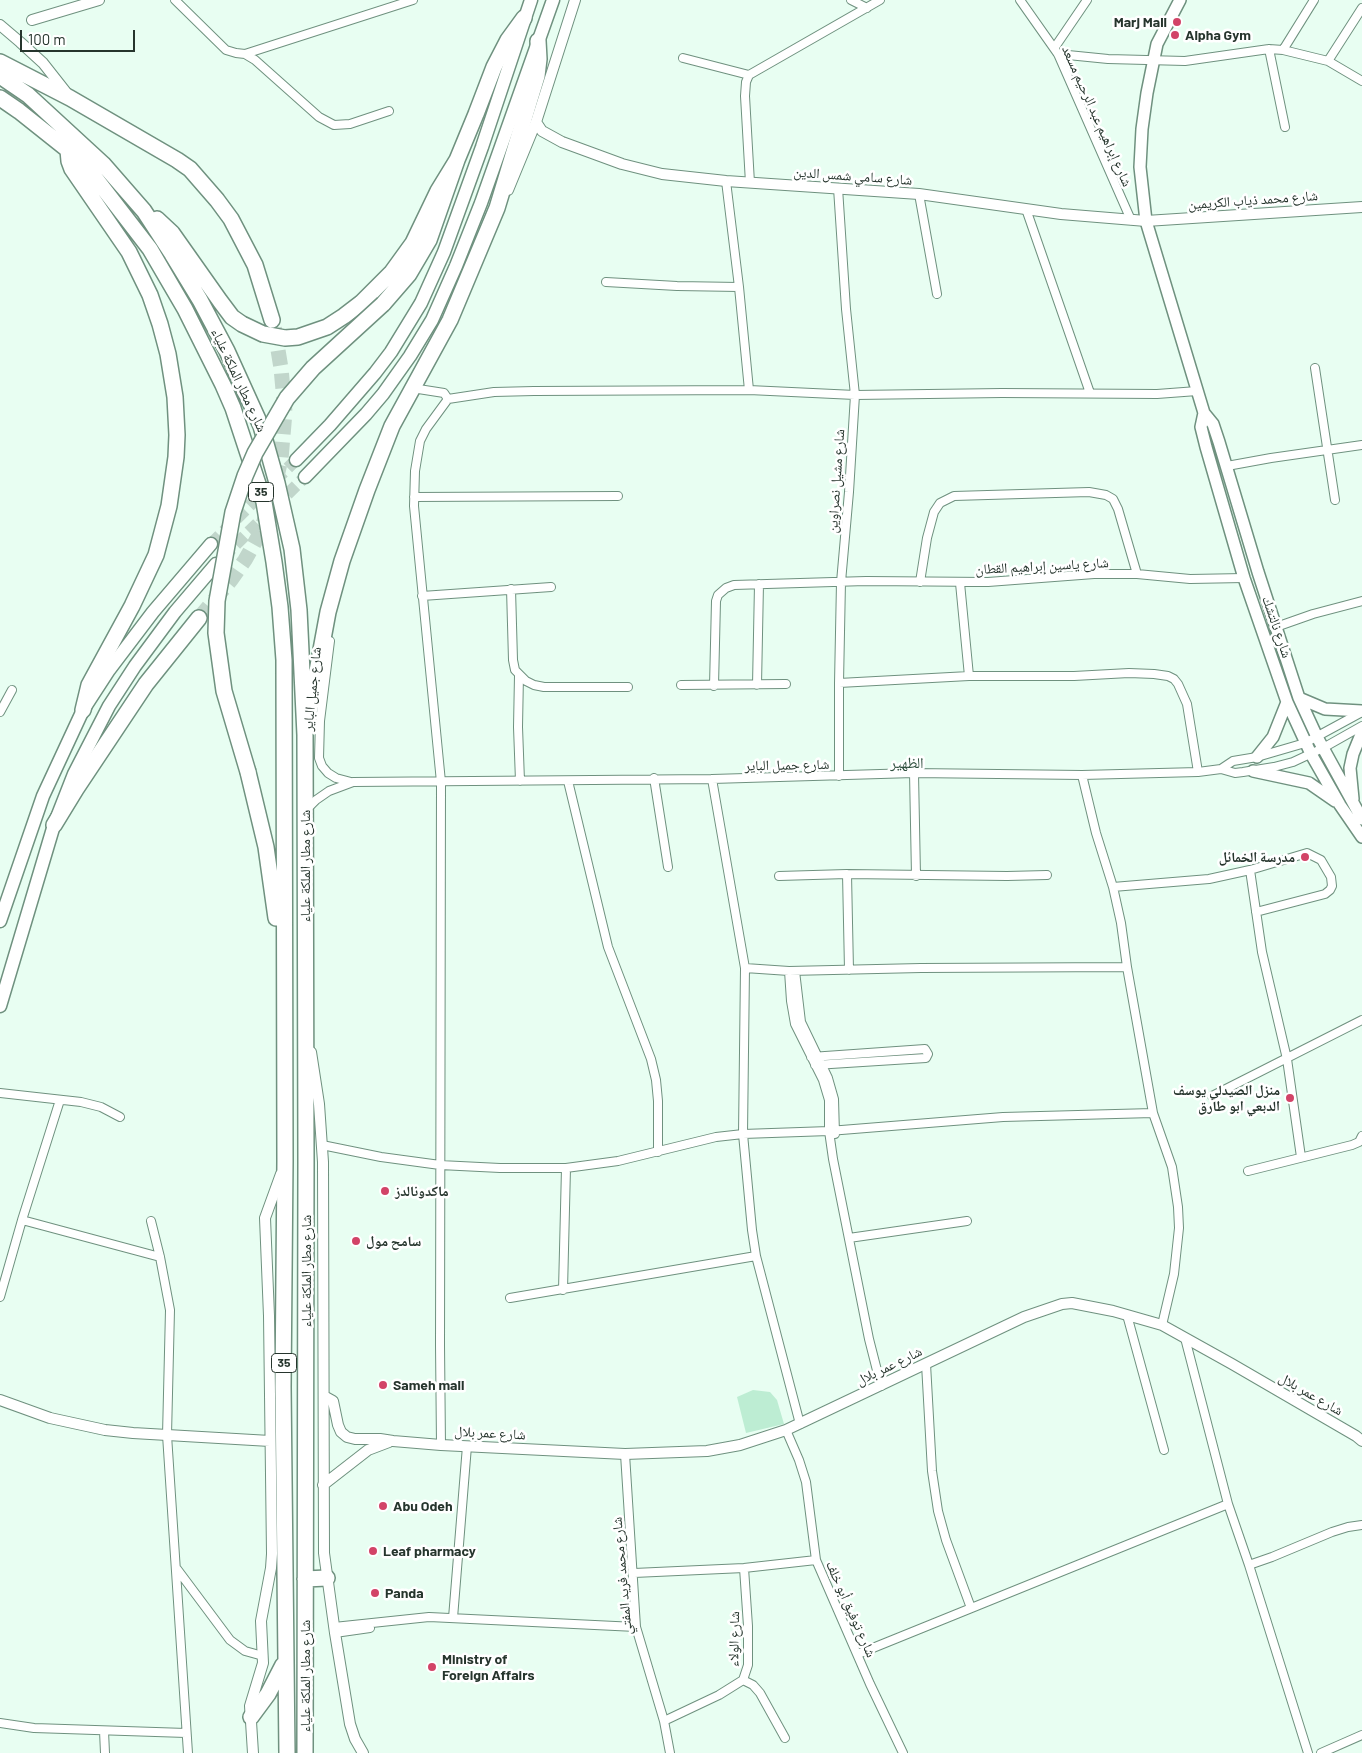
<!DOCTYPE html>
<meta charset="utf-8">
<style>
body{margin:0}
#map{position:relative;width:1362px;height:1753px;overflow:hidden;background:#e8fef2;font-family:Barlow,sans-serif}
canvas{display:block}
.scale{position:absolute;left:20px;top:30px;width:115px;height:22px;box-sizing:border-box;border:2px solid #26352d;border-top:0;padding-left:6px;font-size:15px;line-height:18px;white-space:nowrap;color:#26352d;-webkit-text-stroke:4px #fff;paint-order:stroke}
</style>
<div id="map">
<canvas width="1362" height="1753"></canvas>
<div class="scale">100 m</div>
</div>
<script>
const ctx = document.querySelector('canvas').getContext('2d');
ctx.lineJoin = 'round';
function fill(path, color) { ctx.fillStyle = color; ctx.fill(path, 'evenodd'); }
const shape = rows => new Path2D(rows.map(r => 'M' + r).join(''));
function strokePath(path, color, width, dash) { ctx.strokeStyle = color; ctx.lineWidth = width; ctx.lineCap = dash ? 'butt' : 'round'; ctx.setLineDash(dash || []); ctx.stroke(path); }
function write(font, color, halo, rows, align = 'center') {
  ctx.font = font + ' Barlow,"Noto Naskh Arabic",sans-serif'; ctx.lineWidth = 5; ctx.setLineDash([]); ctx.textBaseline = 'middle'; ctx.strokeStyle = halo; ctx.fillStyle = color; for (const [text, x, y, turn = 0] of rows) {
    ctx.save(); ctx.translate(x, y); ctx.rotate((+turn || 0) * Math.PI / 180); ctx.textAlign = isNaN(turn) ? turn : align; if (halo) ctx.strokeText(text, 0, 0); ctx.fillText(text, 0, 0); ctx.restore();
  }
}
const water = shape([
 [753,1390,770,1392,777,1400,784,1424,746,1433,737,1397]
]);
const primaryTunnel = shape([
 [211,544,296,460],
 [223,557,305,477]
]);
const motorwayTunnel = shape([
 [199,618,231,580,245,560,258,537,271,503,281,459,285,412,281,368,274,326]
]);
const minor = shape([
 [175,0,226,50,236,53,245,54,255,60,319,117,334,125,350,124,389,111],
 [851,0,867,8],
 [1020,0,1058,54,1131,220],
 [1055,47,1087,0],
 [1269,49,1285,127],
 [1283,50,1314,0],
 [245,54,413,0],
 [1058,54,1108,59,1185,61,1269,49,1283,50,1328,61,1362,81],
 [683,58,749,75],
 [1328,61,1362,8],
 [726,181,739,287],
 [750,183,745,96,746,82,749,75,880,0],
 [838,188,846,309,855,395,849,492,841,582,839,683,839,776],
 [919,194,937,294],
 [1026,209,1090,393],
 [606,282,677,286,739,287,749,390,855,395,1002,393,1157,394,1197,391],
 [1315,368,1335,500],
 [412,388,444,393,448,399,426,429,420,441,415,471,414,506,441,782,440,1345,441,1445],
 [448,399,494,392,534,391,749,390],
 [1227,466,1271,458,1362,445],
 [414,497,618,496],
 [920,582,927,538,934,512,940,503,954,496,1089,492,1106,495,1113,499,1118,509,1137,574],
 [960,583,969,676],
 [511,589,513,660,515,670,526,681,534,685,544,687,628,687],
 [422,596,551,587],
 [1276,627,1313,614,1362,601],
 [330,641,320,721,319,758,322,766,328,773,336,778,351,782],
 [519,675,518,727,520,781],
 [839,683,969,676,1074,676,1129,673,1154,674,1168,676,1174,679,1178,684,1187,704,1198,772],
 [681,685,786,684],
 [757,685,759,584],
 [714,686,716,601,718,595,726,588,734,585,866,581,988,582,1094,574,1137,574,1190,579,1244,578],
 [0,712,12,690],
 [1221,769,1233,761,1257,757,1305,743,1362,712],
 [914,773,916,876],
 [1082,775,1096,833,1113,887,1121,923,1127,967],
 [654,778,668,867],
 [712,779,745,968,789,971,921,968,1127,967,1153,1113,1172,1167,1178,1207,1179,1228,1174,1274,1162,1325],
 [568,781,608,947,651,1059,656,1080,658,1101,658,1152],
 [306,810,316,800,329,791,353,782,712,779,914,773,1082,775,1198,772,1221,769,1235,773,1243,772,1274,767,1293,762,1323,748,1362,726],
 [1250,870,1262,952,1287,1059,1301,1157],
 [847,874,849,970],
 [779,876,847,874,1007,876,1047,875],
 [1113,887,1209,879,1250,870,1307,853,1321,860,1331,877,1332,886,1330,890,1325,894,1256,912],
 [745,968,743,1134,752,1230,756,1256,800,1424],
 [789,971,791,1001,795,1024,823,1080,829,1100,829,1131,833,1159,869,1339,881,1386],
 [795,971,801,1022,828,1078,834,1099,835,1134],
 [811,1057,925,1049,928,1054,926,1058,815,1065],
 [0,1093,81,1102,101,1107,120,1117],
 [1212,1096,1362,1020],
 [322,1145,381,1157,440,1165,500,1168,566,1168,618,1161,716,1137,743,1134,829,1131,1003,1117,1153,1113],
 [1248,1171,1352,1145,1359,1142,1362,1136],
 [22,1220,160,1257],
 [151,1221,160,1257,170,1310,167,1435,188,1753],
 [849,1238,967,1221],
 [563,1290,566,1168],
 [0,1297,22,1220,60,1100],
 [510,1298,756,1256],
 [1127,1315,1164,1450],
 [926,1364,932,1471,938,1511,946,1540,971,1608],
 [786,1430,799,1460,806,1482,816,1560],
 [625,1454,636,1627,664,1721,670,1753],
 [1228,1504,1249,1565,1272,1557,1332,1532,1348,1527,1362,1525],
 [1249,1565,1308,1753],
 [177,1569,230,1640,245,1651,263,1656],
 [634,1573,744,1568,816,1560,870,1684,903,1753],
 [453,1618,467,1446],
 [334,1627,429,1617,636,1627],
 [335,1633,370,1628],
 [858,1654,1228,1504,1185,1338],
 [743,1680,753,1685,760,1693,785,1738],
 [664,1721,719,1695,743,1680,748,1665,748,1626,744,1568],
 [0,1723,34,1728,186,1733],
 [104,1731,105,1753],
 [1321,1753,1362,1735]
]);
const tertiary = shape([
 [32,20,99,0],
 [0,25,20,42,43,63,69,96],
 [536,122,542,131,562,142,622,164,662,174,726,181,919,194,1061,214,1146,221,1362,207],
 [508,190,536,122,575,0],
 [311,1052,319,1104,323,1162,324,1553,335,1633,350,1724,355,1739,363,1753],
 [324,1396,333,1401,338,1425,341,1432,347,1437,355,1439,380,1439,393,1441,441,1445,625,1454,707,1451,740,1445,786,1430,1024,1317,1062,1304,1072,1303,1113,1311,1162,1325,1232,1364,1356,1436,1362,1441],
 [0,1400,50,1418,105,1430,133,1433,270,1441],
 [323,1485,368,1450,389,1442],
 [253,1753,250,1706,263,1663,261,1621,271,1568,272,1554,269,1316,265,1218,281,1174]
]);
const secondary = shape([
 [1180,0,1157,44,1147,93,1142,129,1140,167,1146,221,1204,413,1213,424,1219,442,1258,572,1299,698,1317,737,1362,819],
 [1204,413,1201,427,1206,447,1244,578,1287,702,1311,754,1340,805,1362,837],
 [1299,698,1325,709,1362,711],
 [1257,757,1273,737,1287,702],
 [1253,771,1309,783,1335,801],
 [1353,799,1350,768,1353,754,1362,732]
]);
const primary = shape([
 [296,460,330,425,375,373,391,352,421,303,444,252,482,147,531,0],
 [305,477,366,414,383,394,410,356,432,320,456,266,481,203,553,0],
 [0,921,43,796,83,710,109,670,153,612,211,544],
 [0,1006,54,825,74,774,109,706,135,666,175,612,216,564]
]);
const motorway = shape([
 [0,62,70,98,177,160,190,169,217,200,231,219,255,265,272,320],
 [0,76,28,95,103,164,144,211,172,254,200,300,227,351,261,426,277,483,292,549,299,610,305,735,306,1162,305,1753],
 [0,98,19,111,68,150,93,175,150,249,185,309,223,385,233,408,264,502,274,562,280,607,284,660,285,1161,283,1387,287,1753],
 [68,150,69,161,72,169,129,252,150,295,160,324,168,354,175,397,177,435,176,457,169,506,156,555,132,606,89,685,83,710],
 [157,219,172,233,220,301,232,317,242,324,263,334,285,338,298,337,327,327,344,316,361,303,392,272,413,243,438,191,457,160],
 [383,304,409,274,429,240,457,160,476,114,494,67,508,40,524,18],
 [310,709,328,612,342,561,367,490,392,426,450,320,497,208,537,76,539,59,538,41],
 [248,772,266,847,276,918],
 [54,825,76,789,146,684,199,618],
 [305,1579,327,1578],
 [251,1717,268,1694,283,1665]
]);
const motorwayBridge = shape([
 [248,772,224,691,216,633,217,601,233,512,245,476,255,453,287,398,313,368,383,304]
]);
const markers = [
 [1177,22,5,"#d24367"],
 [1175,35,5,"#d24367"],
 [1305,857,5,"#d24367"],
 [1290,1098,5,"#d24367"],
 [385,1191,5,"#d24367"],
 [356,1241,5,"#d24367"],
 [383,1385,5,"#d24367"],
 [383,1506,5,"#d24367"],
 [373,1551,5,"#d24367"],
 [375,1593,5,"#d24367"],
 [432,1667,5,"#d24367"]
];
const shields = [
 [261,492,25],
 [284,1363,25]
];
const shieldNames = [
 ["35",261,492],
 ["35",284,1363]
];
const poiNames = [
 ["Marj Mall",1167,22,"right"],
 ["Alpha Gym",1185,35],
 ["مدرسة الخمائل",1295,857,"right"],
 ["منزل الصيدلي يوسف",1280,1090,"right"],
 ["الدبعي ابو طارق",1280,1106,"right"],
 ["ماكدونالدز",395,1191],
 ["سامح مول",366,1241],
 ["Sameh mall",393,1385],
 ["Abu Odeh",393,1506],
 ["Leaf pharmacy",383,1551],
 ["Panda",385,1593],
 ["Ministry of",442,1659],
 ["Foreign Affairs",442,1675]
];
const streetNames = [
 ["شارع إبراهيم عبد الرحيم مسعد",1097,116,66],
 ["شارع سامي شمس الدين",853,176,4],
 ["شارع محمد ذياب الكريمين",1253,200,-4],
 ["شارع مطار الملكة علياء",239,380,65],
 ["شارع مشيل نصراوين",836,481,-86],
 ["شارع ياسين إبراهيم القطان",1042,566,-3],
 ["شارع نالتشك",1277,627,71],
 ["شارع جميل الباير",312,689,-84],
 ["شارع جميل الباير",787,765,-1],
 ["شارع مطار الملكة علياء",305,866,-90],
 ["شارع مطار الملكة علياء",306,1271,-90],
 ["شارع عمر بلال",889,1366,-26],
 ["شارع عمر بلال",1311,1394,30],
 ["شارع عمر بلال",490,1433,3],
 ["شارع محمد فريد المفتي",622,1576,-95],
 ["شارع توفيق أبو خلف",851,1609,66],
 ["شارع الولاء",734,1639,-89],
 ["شارع مطار الملكة علياء",305,1676,-90]
];
const neighbourhoodNames = [
 ["الظهير",907,763]
];
fill(water, '#bdedd3');
strokePath(primaryTunnel, '#c1d6cb', 12, [12, 6]);
strokePath(motorwayTunnel, '#c1d6cb', 15, [15, 8]);
strokePath(minor, '#6f917f', 10);
strokePath(tertiary, '#6f917f', 12);
strokePath(secondary, '#6f917f', 14);
strokePath(primary, '#6f917f', 15);
strokePath(motorway, '#6f917f', 18);
strokePath(minor, '#fff', 8);
strokePath(tertiary, '#fff', 10);
strokePath(secondary, '#fff', 11);
strokePath(primary, '#fff', 12);
strokePath(motorway, '#fff', 15);
strokePath(motorwayBridge, '#6f917f', 18, []);
strokePath(motorwayBridge, '#fff', 15);
for (const [x, y, r, color] of markers) { const dot = new Path2D(); dot.arc(x, y, r, 0, 2 * Math.PI); ctx.fillStyle = color; ctx.fill(dot); strokePath(dot, '#fff', 2); }
for (const [x, y, w] of shields) { const box = new Path2D(); box.roundRect(x - w / 2, y - 9.5, w, 19, 4); ctx.fillStyle = '#fff'; ctx.fill(box); strokePath(box, '#26352d', 1); }
write('bold 12px', '#26352d', null, shieldNames);
write('bold 14px', '#26352d', '#fff', poiNames, 'left');
write('14px', '#26352d', '#fff', streetNames);
write('15px', '#30503f', '#fff', neighbourhoodNames);
</script>
